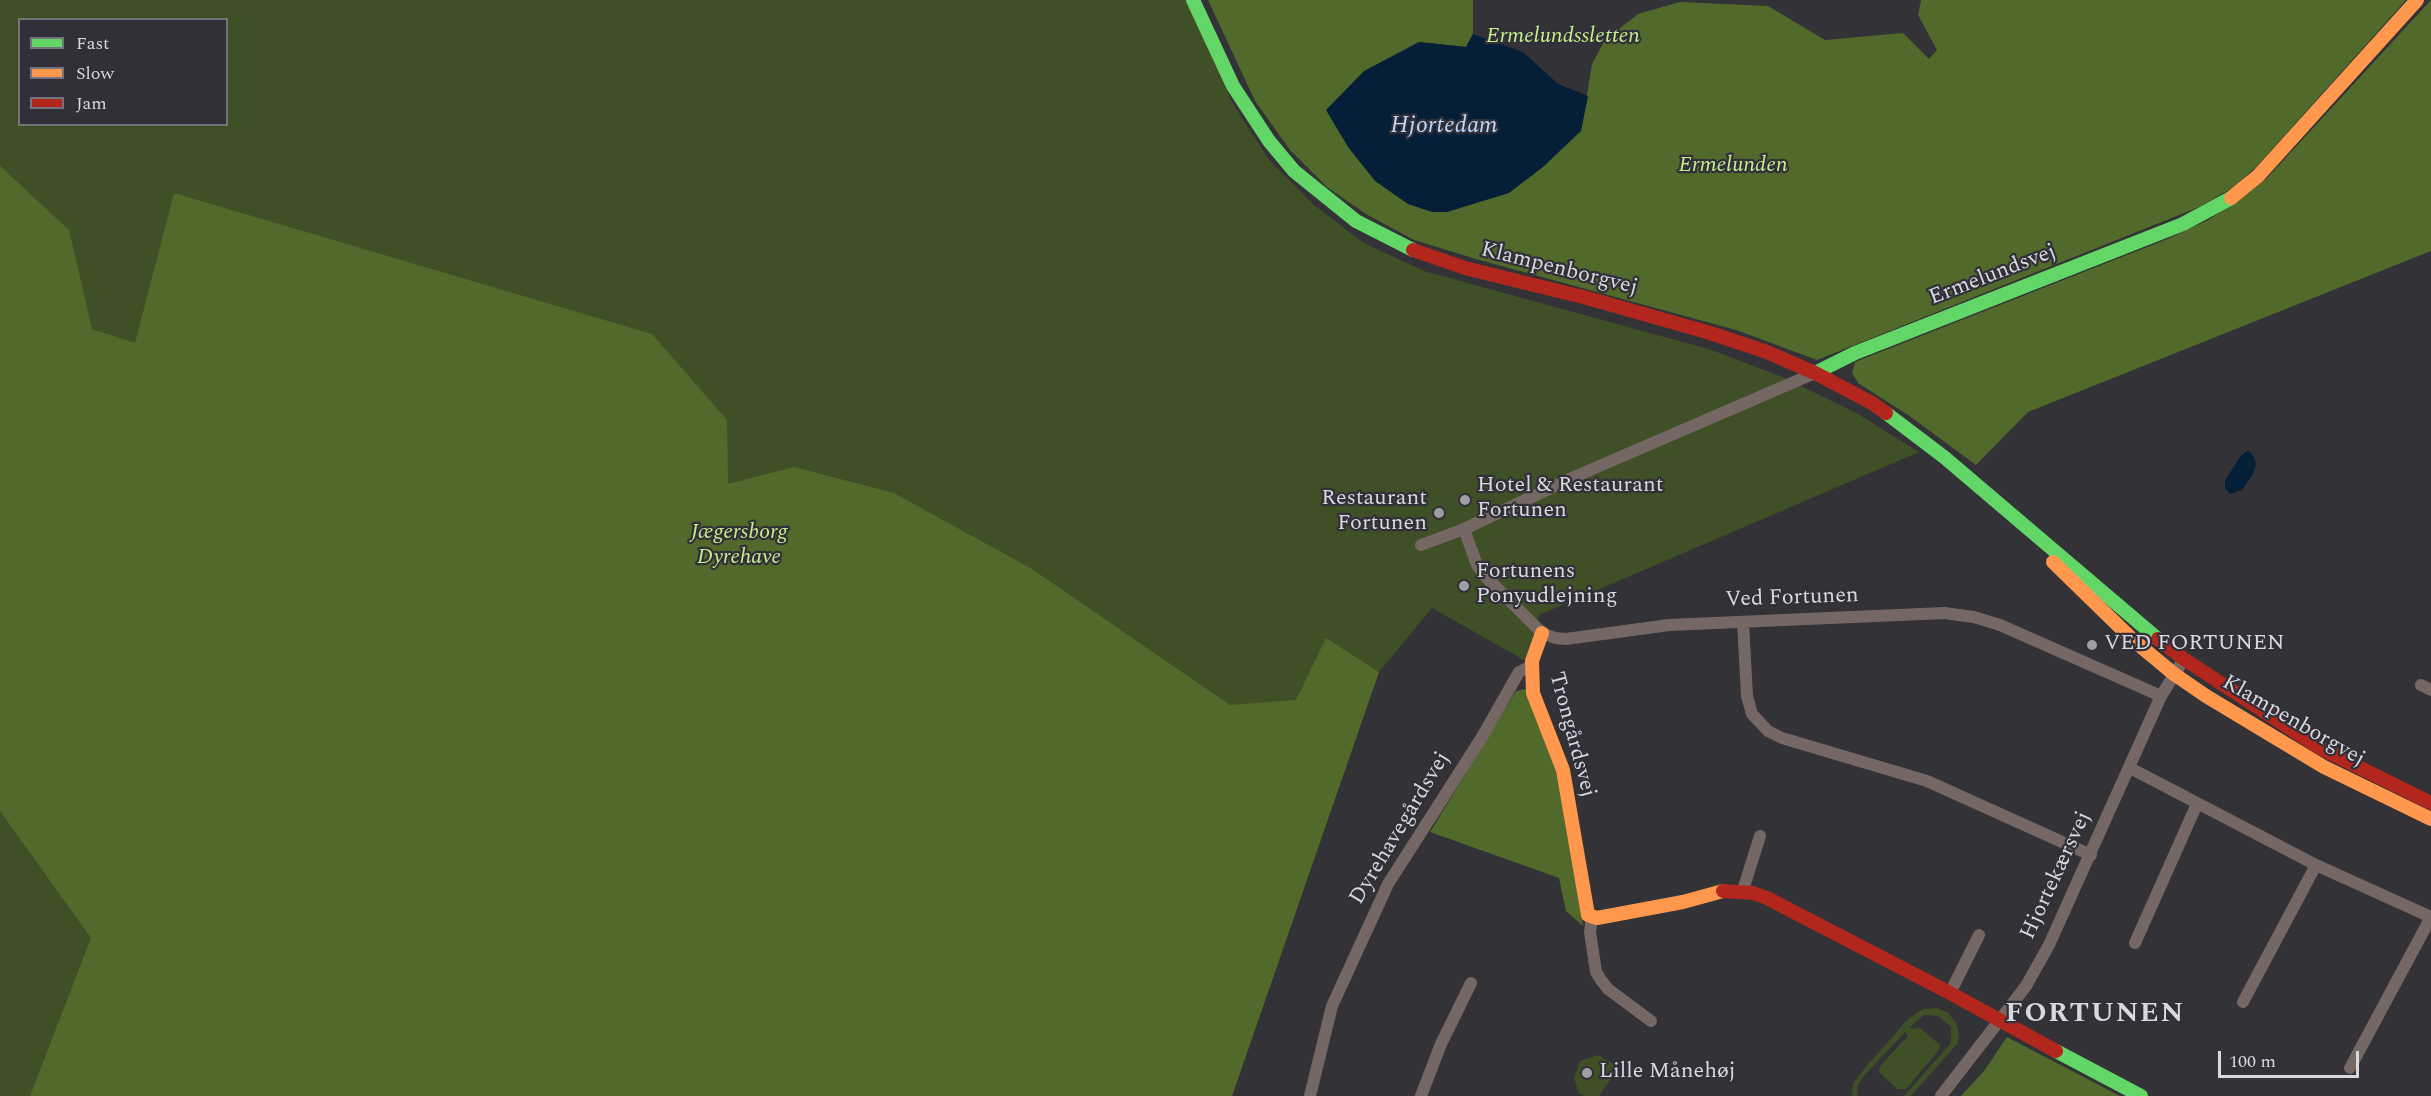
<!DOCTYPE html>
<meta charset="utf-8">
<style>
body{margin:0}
#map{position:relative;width:2431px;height:1096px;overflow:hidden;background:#323237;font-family:Spectral,serif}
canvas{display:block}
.legend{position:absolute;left:18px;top:18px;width:210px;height:108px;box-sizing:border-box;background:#313039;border:2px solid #74737b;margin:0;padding:8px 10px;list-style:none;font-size:18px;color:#d9d8df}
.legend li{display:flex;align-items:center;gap:12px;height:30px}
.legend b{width:30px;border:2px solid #74737b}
.scale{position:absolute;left:2218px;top:1051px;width:141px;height:27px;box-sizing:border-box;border:3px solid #d9d8df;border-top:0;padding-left:8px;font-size:18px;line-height:21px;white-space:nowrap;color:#d9d8df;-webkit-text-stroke:4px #313039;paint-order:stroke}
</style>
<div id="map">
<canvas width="2431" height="1096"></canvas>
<ul class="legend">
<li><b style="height:8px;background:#63d668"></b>Fast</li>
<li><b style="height:8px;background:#ff974d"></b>Slow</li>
<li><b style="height:8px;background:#b3261e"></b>Jam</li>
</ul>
<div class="scale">100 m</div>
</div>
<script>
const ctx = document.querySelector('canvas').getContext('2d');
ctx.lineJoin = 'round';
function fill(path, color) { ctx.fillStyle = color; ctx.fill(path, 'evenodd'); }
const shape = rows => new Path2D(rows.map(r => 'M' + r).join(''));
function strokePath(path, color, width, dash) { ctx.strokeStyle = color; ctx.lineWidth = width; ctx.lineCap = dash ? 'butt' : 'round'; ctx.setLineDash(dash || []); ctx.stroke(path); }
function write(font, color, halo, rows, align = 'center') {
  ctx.font = font + ' Spectral,serif'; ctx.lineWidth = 4.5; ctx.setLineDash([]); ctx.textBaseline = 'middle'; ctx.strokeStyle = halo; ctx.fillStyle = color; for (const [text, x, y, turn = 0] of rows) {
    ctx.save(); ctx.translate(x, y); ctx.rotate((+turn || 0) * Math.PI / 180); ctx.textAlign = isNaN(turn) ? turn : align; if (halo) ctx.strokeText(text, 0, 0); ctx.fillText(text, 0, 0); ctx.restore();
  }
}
const green = shape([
 [0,0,1186,0,1232,102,1270,161,1314,205,1364,243,1424,271,1712,350,1785,378,1858,414,1919,452,1539,615,1531,664,1432,608,1379,672,1232,1096,0,1096],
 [20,20,226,20,226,124,20,124],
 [1937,1008,1949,1013,1956,1023,1959,1033,1958,1043,1911,1096,1904,1096,1951,1043,1951,1027,1938,1016,1924,1015,1910,1027,1912,1029,1920,1028,1940,1045,1939,1050,1906,1089,1897,1089,1879,1072,1880,1066,1908,1036,1905,1032,1862,1078,1857,1087,1858,1096,1852,1096,1853,1084,1864,1069,1909,1018,1923,1009],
 [1598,1055,1619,1067,1599,1096,1584,1096,1579,1093,1574,1079,1580,1061]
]);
const forest = shape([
 [1208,0,1473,0,1473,34,1466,47,1418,42,1581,131,1592,64,1605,40,1638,14,1680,2,1768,6,1825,40,1903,33,1929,59,1937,50,1918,15,1921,0,2406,0,2258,165,2234,187,2199,207,1817,360,1736,330,1476,259,1414,240,1366,214,1327,187,1290,150,1255,101],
 [2431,0,2431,251,2028,412,1976,465,1908,415,1858,383,1852,373,1855,362,2170,238,2208,220,2237,201,2267,178],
 [0,166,69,230,92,329,135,343,174,193,652,334,727,420,728,484,794,467,894,493,1032,569,1230,705,1296,700,1326,638,1379,672,1232,1096,30,1096,91,938,0,811],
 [1527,689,1555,757,1583,926,1566,911,1559,878,1430,832,1516,691],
 [2007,1037,2120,1096,1961,1096,1984,1071]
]);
const water = shape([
 [1473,34,1523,52,1558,84,1588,96,1581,131,1543,167,1509,193,1447,212,1432,212,1408,204,1375,181,1348,147,1326,110,1364,71,1419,42,1466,47],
 [2248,450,2254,457,2256,464,2253,474,2242,490,2230,494,2225,488,2225,480,2240,457]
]);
const street = shape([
 [1464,529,1477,565,1485,576,1542,633,1555,638,1566,639,1669,625,1944,613,1974,617,2000,625,2161,696],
 [1421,545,1464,529,1574,477,1815,373],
 [1743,622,1747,696,1752,714,1768,731,1782,738,1927,781,2091,855],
 [2421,685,2431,690],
 [2130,768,2316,865,2431,917],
 [1743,890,1760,836],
 [1592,917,1590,932,1596,972,1601,980,1608,989,1651,1021],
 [2135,943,2197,804],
 [1950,993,1979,935],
 [2243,1002,2316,865],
 [2350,1068,2431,917],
 [1310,1096,1332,1006,1388,884,1482,737,1519,672,1531,666],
 [1421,1096,1441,1044,1471,983],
 [1941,1096,2026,986,2049,945,2161,696,2184,659]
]);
const fast = shape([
 [1193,0,1233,86,1269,141,1294,171,1356,221,1413,250],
 [1815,373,1855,353,2183,224,2231,198],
 [1886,413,1944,457,2158,639],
 [2056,1051,2141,1096]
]);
const slow = shape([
 [2231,198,2258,176,2417,0],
 [2053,562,2133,640,2174,674,2206,696,2324,767,2431,819],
 [1542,633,1532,661,1533,693,1563,770,1588,915,1597,918,1683,902,1723,891]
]);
const jam = shape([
 [1413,250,1465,268,1587,298,1707,332,1767,352,1815,373,1872,403,1886,413],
 [2158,639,2184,659,2318,747,2431,803],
 [1723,891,1753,893,1767,898,1950,993,2056,1051]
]);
const markers = [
 [1465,500,6,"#9f9ea4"],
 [1439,513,6,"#9f9ea4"],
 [1464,586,6,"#9f9ea4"],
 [2092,645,6,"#9f9ea4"],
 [1587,1073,6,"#9f9ea4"]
];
const parkNames = [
 ["Ermelundssletten",1563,38],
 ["Ermelunden",1733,167],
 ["Jægersborg",739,534],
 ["Dyrehave",739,559]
];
const streetNames = [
 ["Klampenborgvej",1559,270,14],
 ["Ermelundsvej",1993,276,-21],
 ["Ved Fortunen",1792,599,-2],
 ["Klampenborgvej",2293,722,30],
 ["Trongårdsvej",1571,735,75],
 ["Dyrehavegårdsvej",1401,829,-59],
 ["Hjortekærsvej",2057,876,-65]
];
const poiNames = [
 ["Hotel & Restaurant",1477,487],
 ["Fortunen",1477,512],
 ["Restaurant",1427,500,"right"],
 ["Fortunen",1427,525,"right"],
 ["Fortunens",1476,573],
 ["Ponyudlejning",1476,598],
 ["VED FORTUNEN",2104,645],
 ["Lille Månehøj",1599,1073]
];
const waterNames = [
 ["Hjortedam",1444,127]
];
const districtNames = [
 ["FORTUNEN",2095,1016]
];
fill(green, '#3f4f26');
fill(forest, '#51692b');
fill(water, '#051f38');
strokePath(street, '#756864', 12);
strokePath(fast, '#63d668', 14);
strokePath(slow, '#ff974d', 14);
strokePath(jam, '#b3261e', 14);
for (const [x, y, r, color] of markers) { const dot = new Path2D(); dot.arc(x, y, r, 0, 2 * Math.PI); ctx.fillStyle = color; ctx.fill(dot); strokePath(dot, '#313039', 2); }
write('italic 22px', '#c5ef8b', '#313039', parkNames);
write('22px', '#d9d8df', '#313039', streetNames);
write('22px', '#d9d8df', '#313039', poiNames, 'left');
write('italic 24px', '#bcd9f9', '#313039', waterNames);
ctx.letterSpacing = '1.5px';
write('bold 28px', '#d9d8df', '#313039', districtNames);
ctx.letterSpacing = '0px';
</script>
